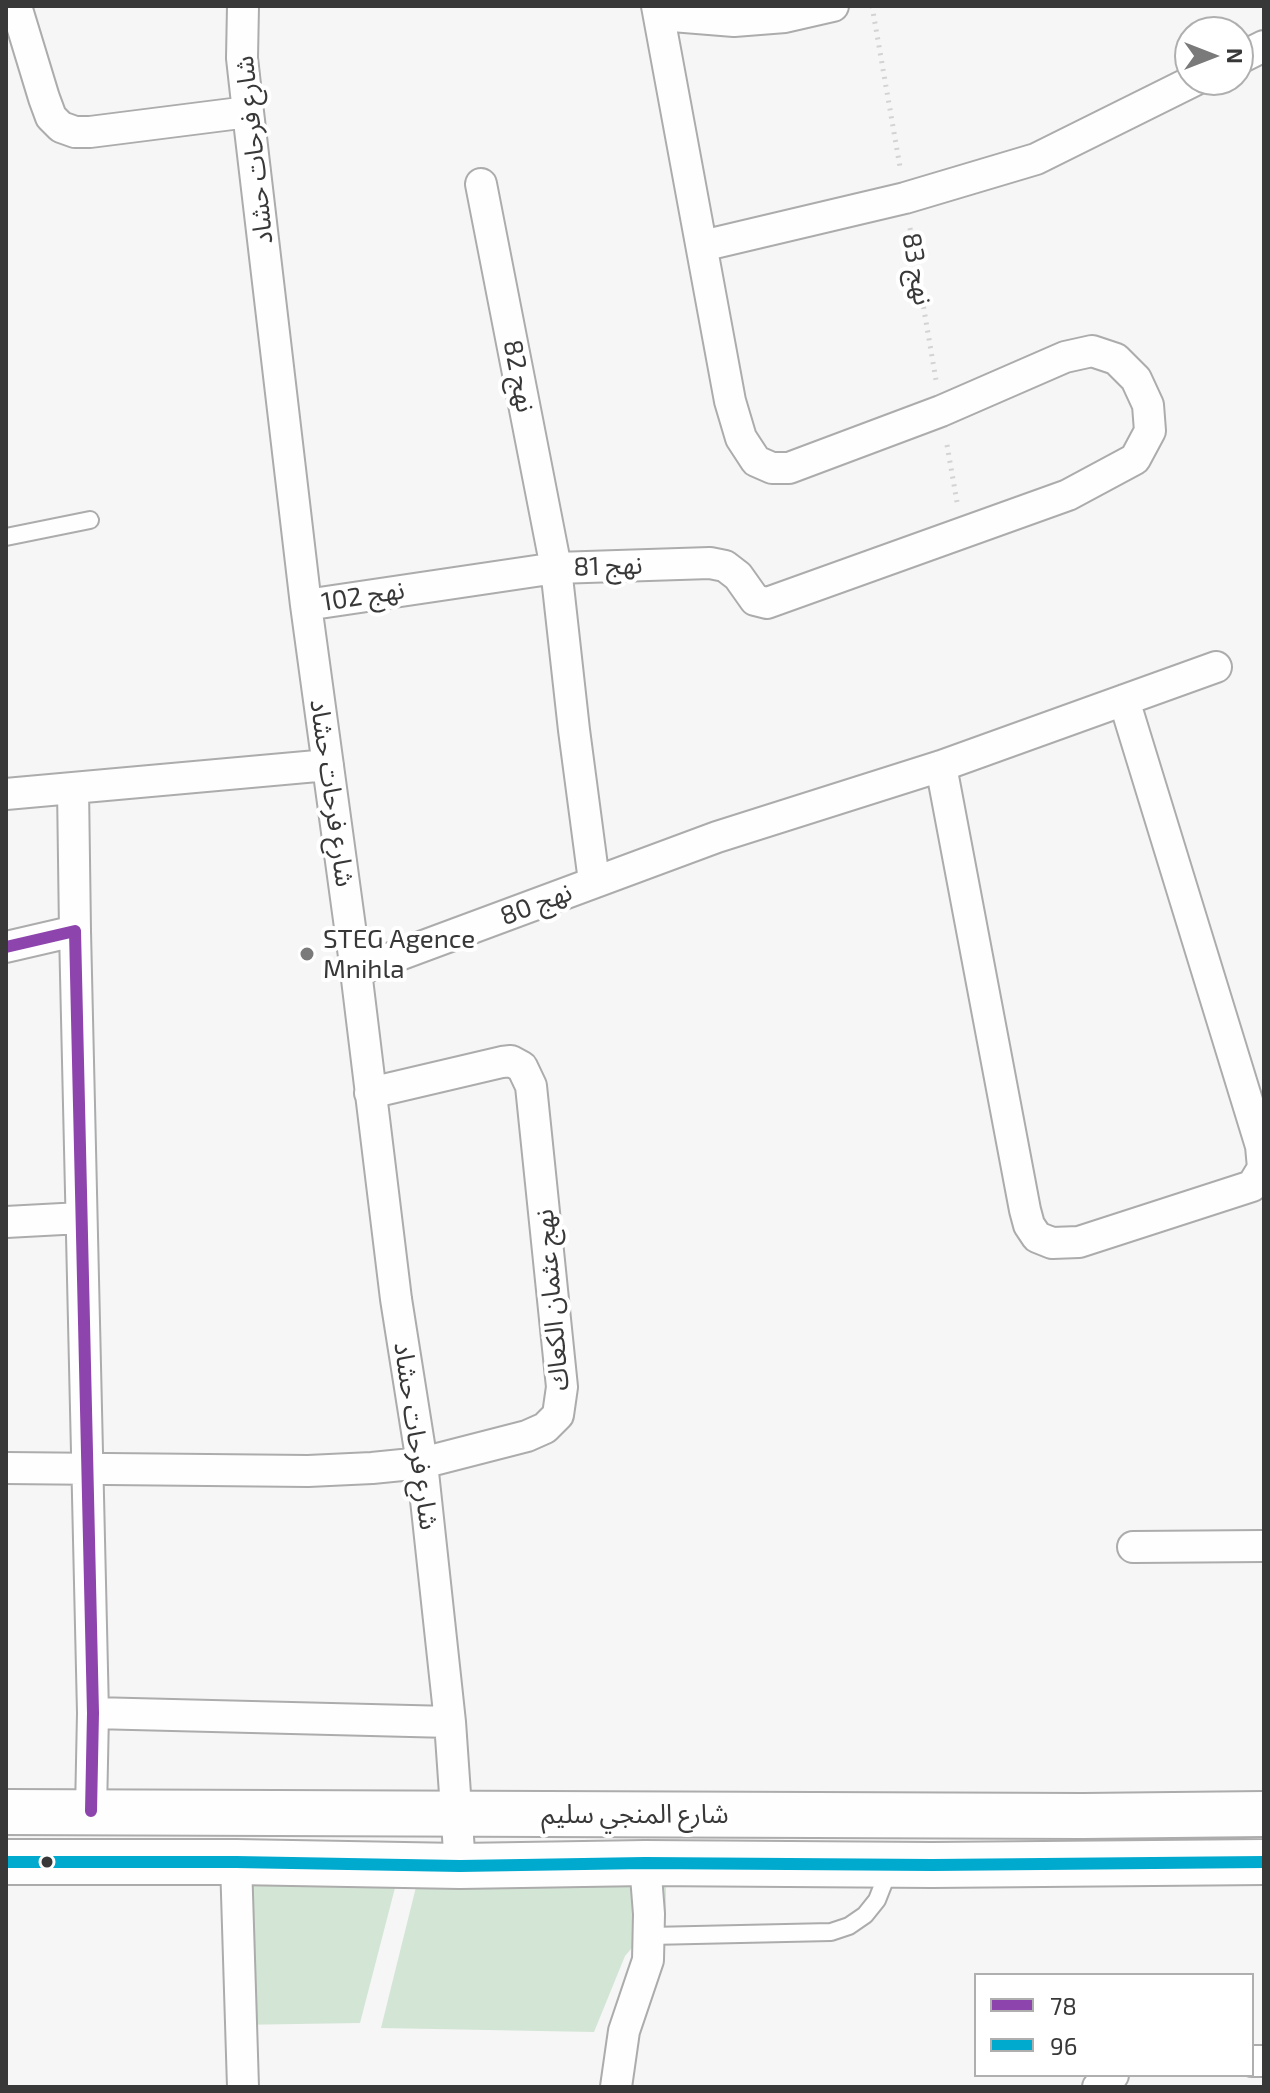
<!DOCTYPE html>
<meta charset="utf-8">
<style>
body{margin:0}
#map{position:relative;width:1270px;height:2093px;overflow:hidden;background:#f5f6f5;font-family:"Exo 2",sans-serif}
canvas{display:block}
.frame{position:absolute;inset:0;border:8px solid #373837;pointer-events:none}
.legend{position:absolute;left:974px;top:1973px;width:280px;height:104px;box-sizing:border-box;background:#fff;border:2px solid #afafaf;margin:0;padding:10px 14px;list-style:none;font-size:24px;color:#373837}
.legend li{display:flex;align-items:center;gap:16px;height:40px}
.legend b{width:40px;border:2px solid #afafaf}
.north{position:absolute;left:1174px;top:16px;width:80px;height:80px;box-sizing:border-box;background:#fff;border:2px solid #afafaf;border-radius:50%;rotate:90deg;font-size:22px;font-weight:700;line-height:32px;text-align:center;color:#373837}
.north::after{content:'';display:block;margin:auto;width:28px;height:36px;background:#7a7a7a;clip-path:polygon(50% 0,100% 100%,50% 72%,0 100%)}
</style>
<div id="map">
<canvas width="1270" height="2093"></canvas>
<div class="frame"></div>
<ul class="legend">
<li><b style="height:10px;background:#8e44ad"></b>78</li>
<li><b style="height:10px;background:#00a9ce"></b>96</li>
</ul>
<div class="north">N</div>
</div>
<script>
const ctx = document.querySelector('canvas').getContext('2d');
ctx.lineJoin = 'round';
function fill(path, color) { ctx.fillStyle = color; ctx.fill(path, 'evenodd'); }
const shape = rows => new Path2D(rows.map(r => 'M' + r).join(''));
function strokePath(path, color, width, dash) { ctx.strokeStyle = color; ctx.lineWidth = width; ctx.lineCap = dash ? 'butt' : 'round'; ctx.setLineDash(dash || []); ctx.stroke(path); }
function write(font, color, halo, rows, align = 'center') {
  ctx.font = font + ' "Exo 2","Noto Sans Arabic",sans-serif'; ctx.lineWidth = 8; ctx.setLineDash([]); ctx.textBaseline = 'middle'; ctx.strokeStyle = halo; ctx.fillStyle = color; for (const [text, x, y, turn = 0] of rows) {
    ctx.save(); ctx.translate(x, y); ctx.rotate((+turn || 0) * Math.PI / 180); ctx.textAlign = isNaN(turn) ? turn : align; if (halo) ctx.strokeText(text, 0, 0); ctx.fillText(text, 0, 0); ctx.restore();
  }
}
const green = shape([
 [666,1880,666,1919,643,1935,625,1956,594,2032,381,2028,417,1883],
 [258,1883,396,1884,360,2023,233,2025,242,1887]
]);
const path = shape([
 [872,6,900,167],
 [910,228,936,380],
 [947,445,957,502]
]);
const lane = shape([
 [6,537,90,520],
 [650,1936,831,1932,849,1926,865,1915,877,1900,890,1867]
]);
const street = shape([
 [16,6,44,98,51,117,61,127,75,132,90,132,248,112],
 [243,6,242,58,248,112,306,605,356,971,396,1299,422,1463,450,1722,460,1866],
 [660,15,734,21,785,17,833,6],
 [1238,59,1264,46],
 [481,184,556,568,574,730,594,881],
 [702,246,905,198,1036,159,1195,80],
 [306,605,556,568,710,563,725,566,738,576,755,600,767,603,1068,495,1135,459,1150,431,1148,405,1136,379,1116,359,1092,351,1065,357,941,411,789,468,772,468,756,461,741,438,730,401,657,6],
 [941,766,1025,1210,1029,1225,1037,1237,1052,1243,1079,1242,1252,1186,1263,1168,1261,1146,1124,700],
 [73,788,75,931],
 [6,794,328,765],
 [6,947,75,931,93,1713,91,1811],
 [356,971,717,837,941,766,1216,667],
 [6,1222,81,1218],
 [6,1468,308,1471,372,1468,422,1463,527,1436,545,1428,558,1415,562,1387,531,1086,522,1067,511,1061,502,1062,370,1093],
 [1133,1547,1264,1546],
 [93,1713,450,1722],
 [236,1862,243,2087],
 [1252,2061,1264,2061],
 [616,2087,624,2031,648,1960,649,1914,645,1863],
 [1098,2087,1113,2075]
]);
const secondary = shape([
 [6,1812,1083,1816,1264,1814],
 [6,1862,236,1862,460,1866,645,1863,932,1865,1264,1862]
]);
const bus1 = shape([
 [6,947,75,931,93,1713,91,1811]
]);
const bus2 = shape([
 [6,1862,236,1862,460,1866,645,1863,932,1865,1264,1862]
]);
const markers = [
 [307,954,8,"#7a7a7a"],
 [47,1862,7,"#373837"]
];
const streetNames = [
 ["شارع فرحات حشاد",254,150,-96],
 ["نهج 83",917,269,80],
 ["نهج 82",519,376,79],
 ["نهج 81",608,566,-2],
 ["نهج 102",363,596,-9],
 ["شارع فرحات حشاد",332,793,82],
 ["نهج 80",536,904,-21],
 ["نهج عثمان الكعاك",552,1300,-95],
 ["شارع فرحات حشاد",416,1436,82],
 ["شارع المنجي سليم",635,1814]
];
const poiNames = [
 ["STEG Agence",323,939],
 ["Mnihla",323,969]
];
fill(green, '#d3e5d5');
strokePath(lane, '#abacab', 20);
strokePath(street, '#abacab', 34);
strokePath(secondary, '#abacab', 48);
strokePath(path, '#d2d3d2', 5, [2, 6]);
strokePath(lane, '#fefefe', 16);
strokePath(street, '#fefefe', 30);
strokePath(secondary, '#fefefe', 44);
strokePath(bus1, '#8e44ad', 12);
strokePath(bus2, '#00a9ce', 12);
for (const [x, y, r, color] of markers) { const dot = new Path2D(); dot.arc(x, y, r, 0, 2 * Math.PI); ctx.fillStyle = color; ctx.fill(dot); strokePath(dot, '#fff', 3); }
write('26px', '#373837', '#fff', streetNames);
write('26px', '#373837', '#fff', poiNames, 'left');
</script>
